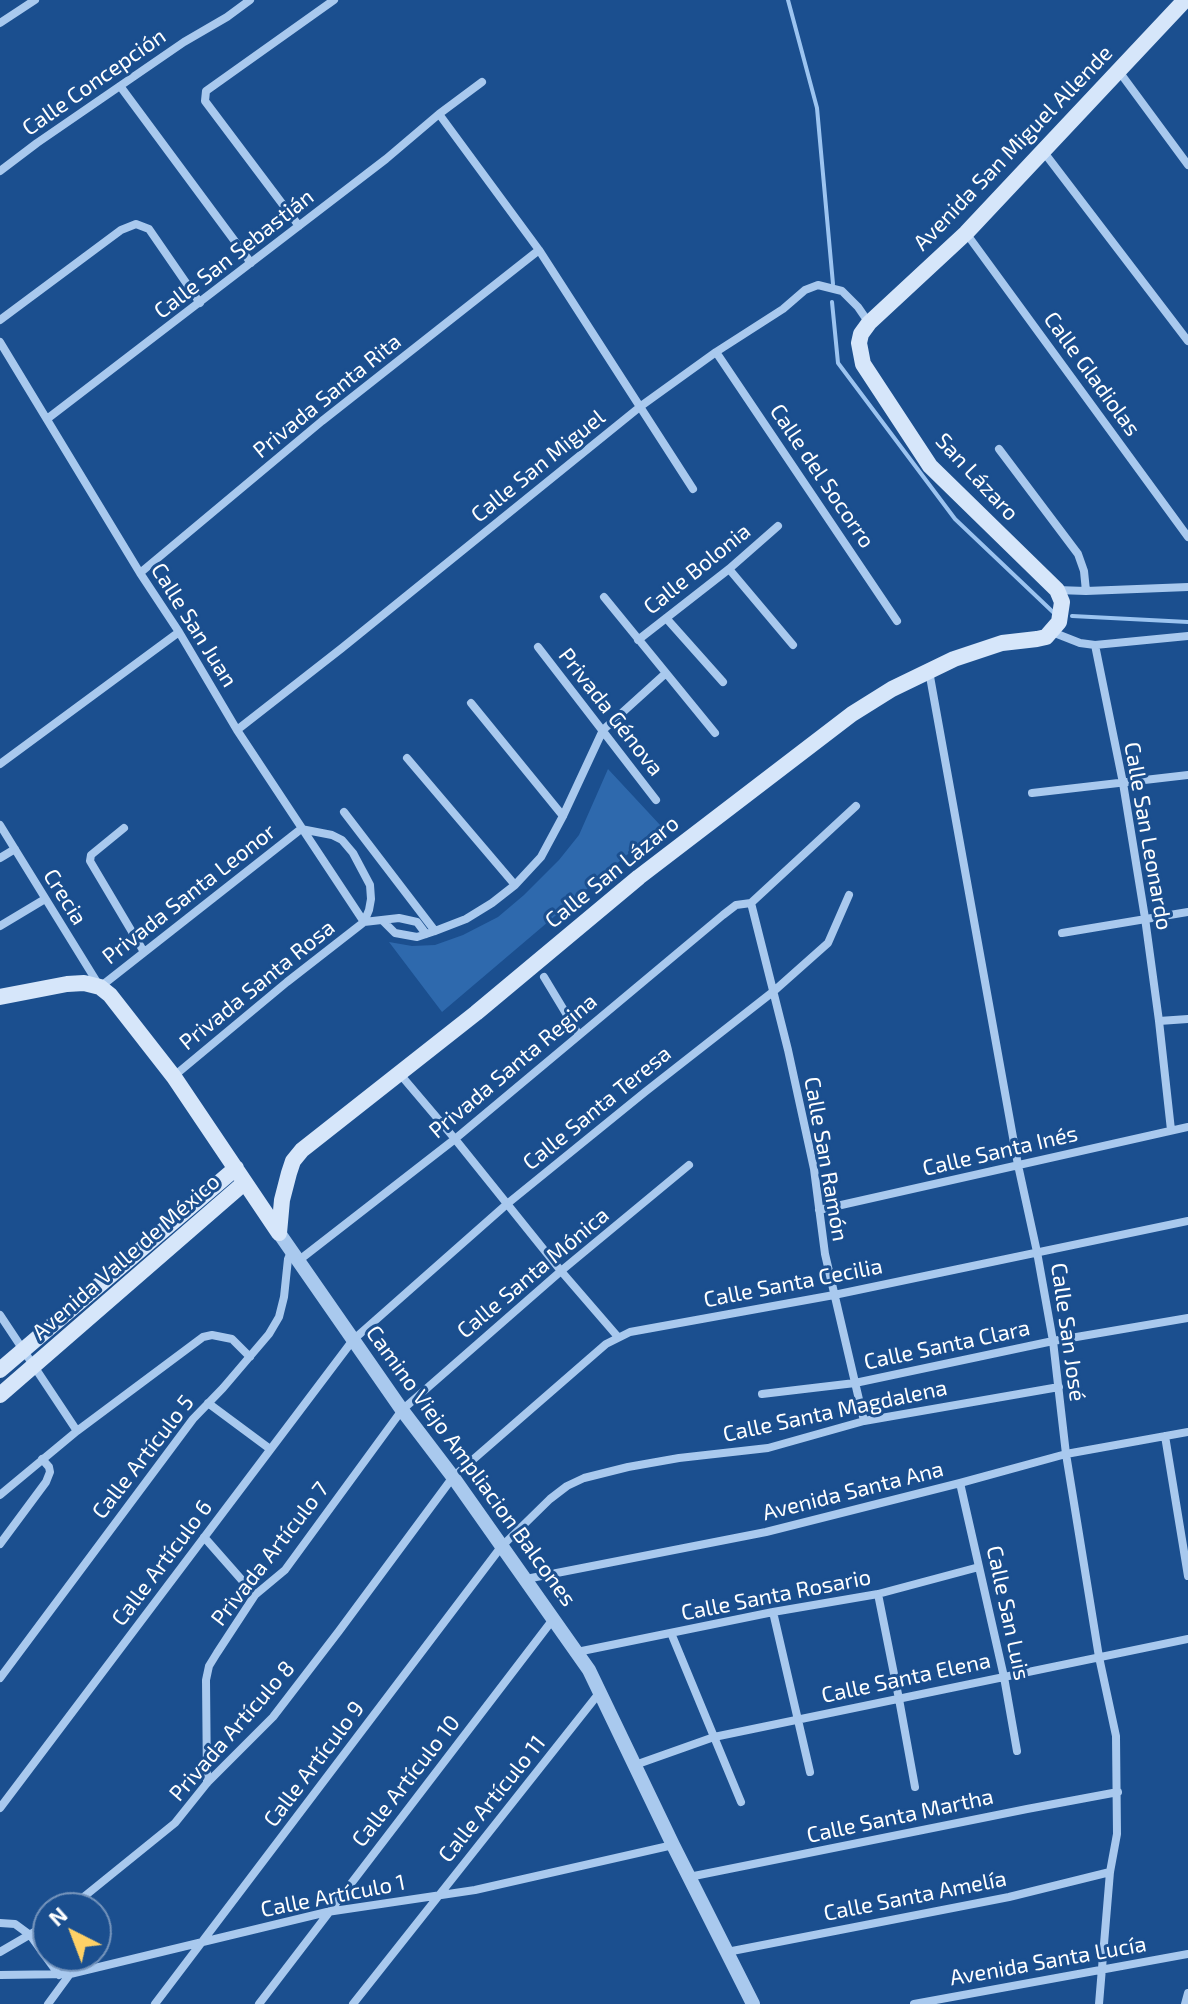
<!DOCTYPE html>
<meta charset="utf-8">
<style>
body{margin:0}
#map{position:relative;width:1188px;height:2004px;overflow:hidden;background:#1b4f8f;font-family:"Exo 2",sans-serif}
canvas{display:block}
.north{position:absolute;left:32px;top:1892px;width:80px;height:80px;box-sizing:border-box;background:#1b4f8f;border:2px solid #7695bc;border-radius:50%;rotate:318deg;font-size:22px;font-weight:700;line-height:32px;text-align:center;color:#fff}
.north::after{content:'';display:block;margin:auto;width:28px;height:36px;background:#ffd166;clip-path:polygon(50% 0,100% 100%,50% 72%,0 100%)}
</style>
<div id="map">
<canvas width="1188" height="2004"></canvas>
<div class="north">N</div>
</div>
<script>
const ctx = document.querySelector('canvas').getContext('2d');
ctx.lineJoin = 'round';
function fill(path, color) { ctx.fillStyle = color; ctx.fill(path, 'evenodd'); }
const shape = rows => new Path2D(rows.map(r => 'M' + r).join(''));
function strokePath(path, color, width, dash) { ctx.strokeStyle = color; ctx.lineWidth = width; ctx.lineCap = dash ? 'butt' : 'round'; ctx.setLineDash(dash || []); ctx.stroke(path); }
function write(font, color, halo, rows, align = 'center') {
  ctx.font = font + ' "Exo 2",sans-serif'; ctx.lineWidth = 6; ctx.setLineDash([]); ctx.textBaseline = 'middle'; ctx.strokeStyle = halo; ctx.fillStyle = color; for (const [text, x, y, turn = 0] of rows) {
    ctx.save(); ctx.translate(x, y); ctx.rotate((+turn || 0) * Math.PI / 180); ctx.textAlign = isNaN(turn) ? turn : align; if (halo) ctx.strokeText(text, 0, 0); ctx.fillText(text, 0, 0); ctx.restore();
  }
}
const green = shape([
 [608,769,661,826,442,1012,389,942,412,946,435,945,463,935,498,917,524,895,559,860,579,835]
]);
const stream = shape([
 [788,0,817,108,833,284],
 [832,302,838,363,955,519,1054,613],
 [1072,616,1188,622]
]);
const minor = shape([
 [0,23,35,0],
 [1118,70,1188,165],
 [120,86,251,263],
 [439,114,539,250,693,489],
 [1043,151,1188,341],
 [0,171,37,143,184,42,227,17,250,0],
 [299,226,205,101,206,91,334,0],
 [966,233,1188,537],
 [0,320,121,230,136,224,149,229,200,303],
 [0,342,140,573,179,632,237,730,364,922],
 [716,352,897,621],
 [47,419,386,159,439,114,482,82],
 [999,449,1078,554,1084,571,1086,591],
 [729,569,793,645],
 [140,573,322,421,539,250],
 [1057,590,1086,591,1188,587],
 [604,597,715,733],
 [666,618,723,682],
 [1052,632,1080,643,1095,645,1188,636],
 [638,640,729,569,778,526],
 [1095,645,1123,783,1145,918,1159,1021,1171,1130],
 [538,647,656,800],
 [929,671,1018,1165,1037,1252,1053,1341,1066,1454,1099,1657,1116,1736,1117,1834,1110,1872,1099,2004],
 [471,703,563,816],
 [237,730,342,648,641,406,716,352,783,309,805,290,818,285,842,291,858,307,869,323],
 [407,758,515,885],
 [0,764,179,632],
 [1032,793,1188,775],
 [344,812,435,931],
 [0,825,100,987,301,829,332,835,342,840,353,853,370,885,371,899,369,910,364,922,287,982,174,1076],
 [124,828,91,855,90,861,144,952],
 [0,858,15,849],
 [751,903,788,1050,814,1169,825,1254,864,1421],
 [751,903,856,806],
 [383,921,395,933,417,937,435,931,466,919,492,903,515,885,541,857,563,816,603,730,666,673],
 [364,922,399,918,417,922,426,934],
 [0,926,45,899],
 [1062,933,1188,912],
 [544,977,579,1035],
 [1159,1021,1188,1019],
 [399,1073,455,1139,561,1271,618,1337],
 [819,1210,1188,1127],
 [298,1261,455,1139,723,915,736,905,751,903],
 [0,1315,77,1431],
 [762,1394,855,1383,1053,1341,1188,1318],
 [208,1403,270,1449],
 [1165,1436,1188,1576],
 [960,1483,1004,1677,1017,1751],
 [0,1495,77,1431,203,1337,212,1335,232,1339,250,1357],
 [204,1537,255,1595],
 [0,1544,46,1482,50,1472,49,1467,42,1459],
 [526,1579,766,1532,960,1483,1066,1454,1188,1432],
 [878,1594,899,1699,915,1787],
 [773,1612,810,1772],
 [671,1633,741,1802],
 [577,1652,773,1612,878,1594,979,1567],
 [0,1678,193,1419,223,1388,269,1334,279,1317,284,1297,288,1259,291,1252],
 [635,1765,714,1737,1188,1639],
 [207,1783,206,1680,209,1666,217,1653,255,1595,285,1570,402,1410,561,1271,689,1165],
 [0,1808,353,1340,507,1204,645,1092,774,991,828,943,849,895],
 [689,1877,1027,1809,1118,1792],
 [70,1908,175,1823,207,1783,273,1717,339,1631,453,1477,606,1344,630,1332,834,1295,1188,1221],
 [0,1923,15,1924,30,1935,59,1975],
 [0,1952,48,1924],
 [727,1952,1009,1897,1110,1872],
 [0,1975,70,1974,327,1912,475,1890,673,1845],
 [48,2004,70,1974],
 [155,2004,501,1547,550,1499,567,1486,584,1478,628,1467,679,1458,768,1448,864,1421,1059,1387],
 [259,2004,554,1618],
 [353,2004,600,1692],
 [914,2004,1188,1954],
 [1185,2004,1188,1993]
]);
const tertiary = shape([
 [279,1233,402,1410,453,1477,589,1670,673,1845,753,2004]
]);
const secondary = shape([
 [0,997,67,984,84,983,100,987,110,995,174,1077,279,1233],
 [279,1233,282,1200,289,1173,293,1161,302,1150,476,1013,639,877,852,714,892,689,954,659,1002,643,1037,639,1046,637,1059,622,1062,602,1057,590,930,466,863,364,859,343,861,334,869,323,966,233,1185,0],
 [0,1370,236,1168],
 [0,1395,244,1183]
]);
const streetNames = [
 ["Calle Concepción",94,82,-35],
 ["Avenida San Miguel Allende",1013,148,-46],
 ["Calle San Sebastián",234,254,-38],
 ["Calle Gladiolas",1092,374,54],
 ["Privada Santa Rita",327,396,-39],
 ["Calle San Miguel",538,466,-39],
 ["Calle del Socorro",822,476,56],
 ["San Lázaro",977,477,47],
 ["Calle Bolonia",697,569,-39],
 ["Calle San Juan",194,625,58],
 ["Privada Génova",611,712,52],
 ["Calle San Leonardo",1148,836,80],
 ["Calle San Lázaro",612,872,-39],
 ["Privada Santa Leonor",189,894,-38],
 ["Crecia",65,897,58],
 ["Privada Santa Rosa",257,985,-39],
 ["Privada Santa Regina",513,1066,-40],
 ["Calle Santa Teresa",597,1108,-39],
 ["Calle Santa Inés",1000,1151,-13],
 ["Calle San Ramón",826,1159,80],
 ["Avenida Valle de México",126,1257,-41],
 ["Calle Santa Mónica",533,1273,-40],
 ["Calle Santa Cecilia",793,1283,-11],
 ["Calle San José",1068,1332,82],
 ["Calle Santa Clara",947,1345,-12],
 ["Calle Santa Magdalena",835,1411,-12],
 ["Calle Artículo 5",143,1457,-52],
 ["Camino Viejo Ampliacion Balcones",471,1466,54],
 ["Avenida Santa Ana",853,1491,-14],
 ["Privada Artículo 7",270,1554,-52],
 ["Calle Artículo 6",162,1563,-53],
 ["Calle Santa Rosario",776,1595,-11],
 ["Calle San Luis",1008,1613,78],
 ["Calle Santa Elena",906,1678,-12],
 ["Privada Artículo 8",232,1731,-49],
 ["Calle Artículo 9",314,1764,-53],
 ["Calle Artículo 10",406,1781,-52],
 ["Calle Artículo 11",492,1799,-51],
 ["Calle Santa Martha",900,1816,-12],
 ["Calle Artículo 1",333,1896,-11],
 ["Calle Santa Amelía",915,1896,-11],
 ["Avenida Santa Lucía",1048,1961,-10]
];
fill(green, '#2e69ad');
strokePath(stream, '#9cc4f0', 4);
strokePath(minor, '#a9c9ee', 8);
strokePath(tertiary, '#a9c9ee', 14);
strokePath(secondary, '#d6e6fa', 16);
write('22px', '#fff', '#1b4f8f', streetNames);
</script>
